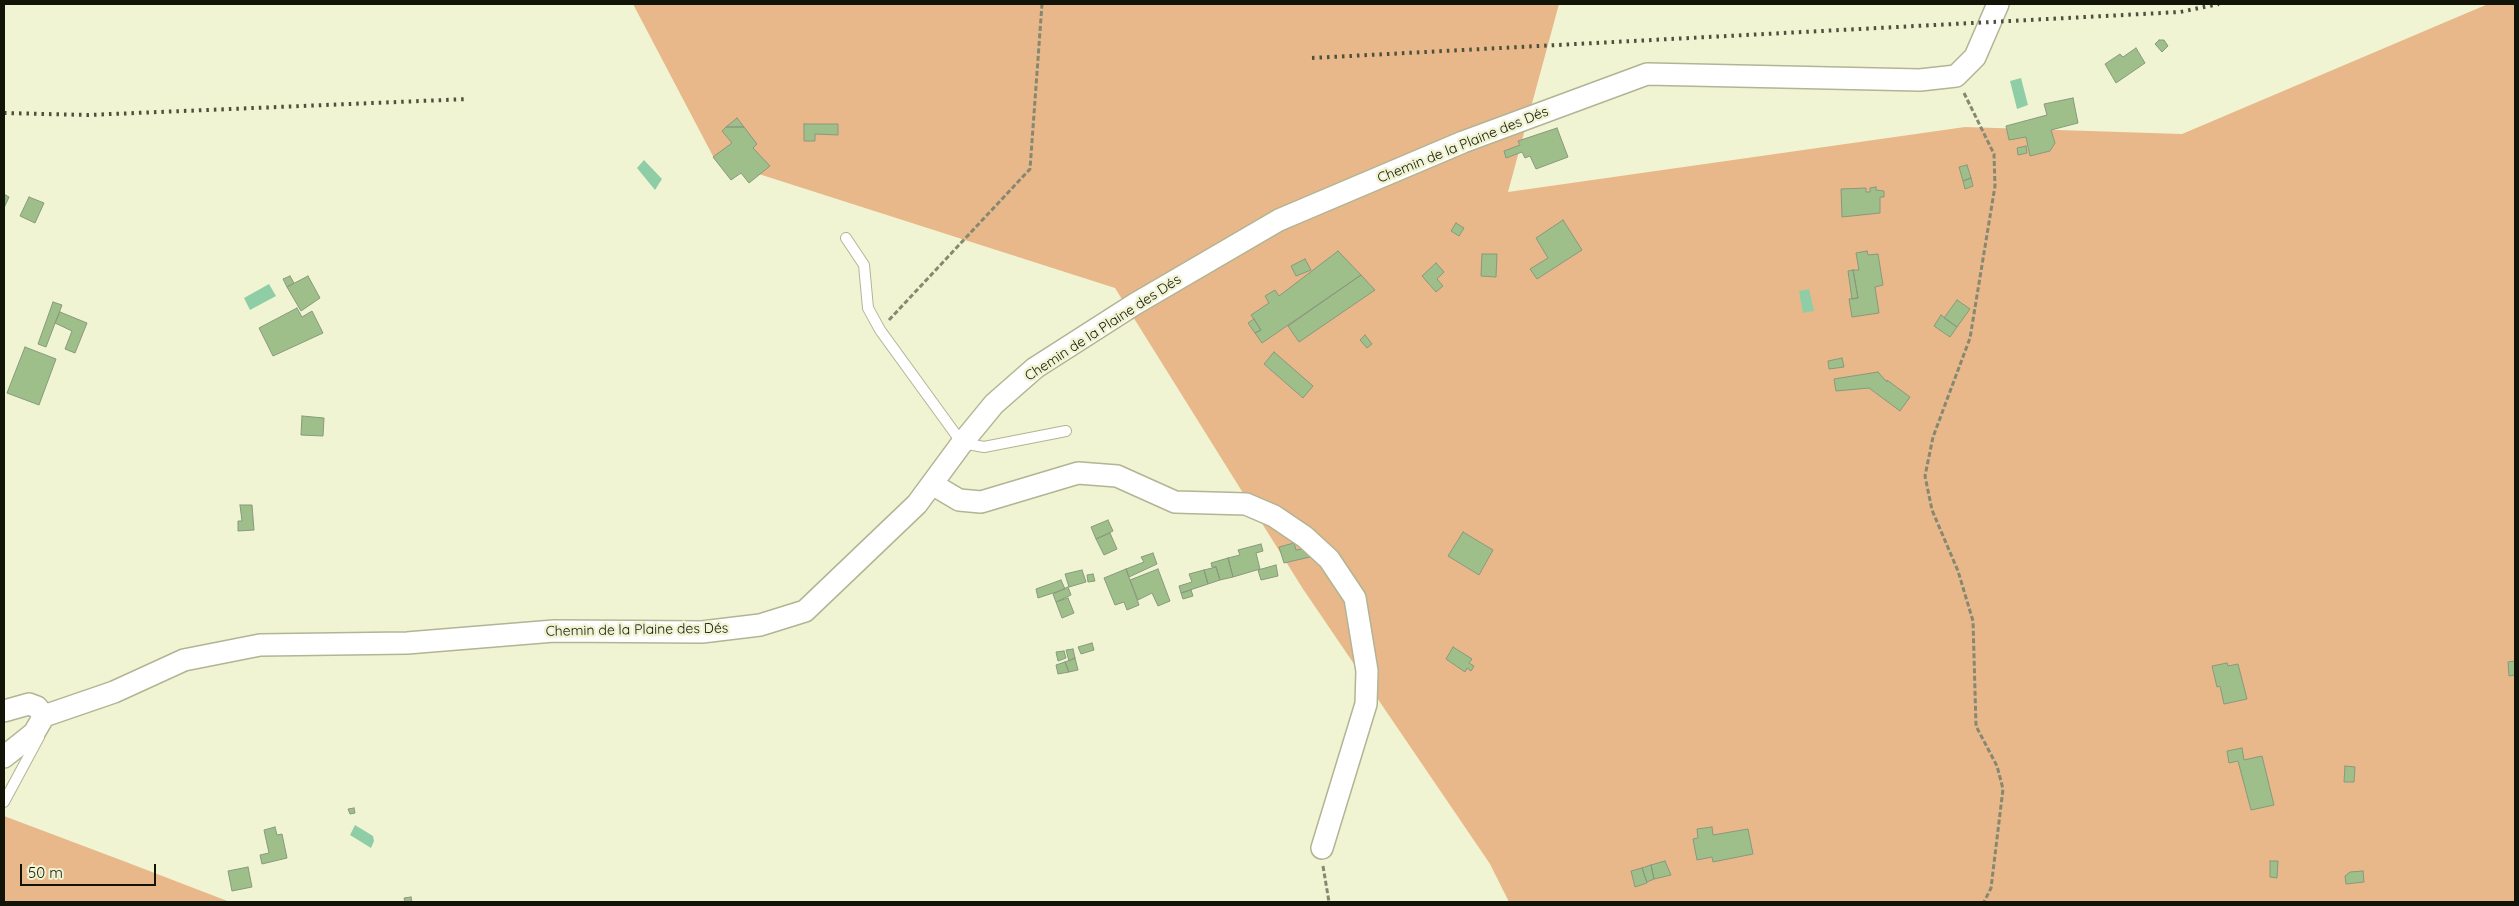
<!DOCTYPE html>
<meta charset="utf-8">
<style>
body{margin:0}
#map{position:relative;width:2519px;height:906px;overflow:hidden;background:#f1f4d2;font-family:Quicksand,sans-serif}
canvas{display:block}
.frame{position:absolute;inset:0;border:5px solid #131408;pointer-events:none}
.scale{position:absolute;left:20px;top:864px;width:136px;height:22px;box-sizing:border-box;border:2px solid #131408;border-top:0;padding-left:6px;font-size:15px;line-height:18px;white-space:nowrap;color:#131408;-webkit-text-stroke:4px #f1f4d2;paint-order:stroke}
</style>
<div id="map">
<canvas width="2519" height="906"></canvas>
<div class="frame"></div>
<div class="scale">50 m</div>
</div>
<script>
const ctx = document.querySelector('canvas').getContext('2d');
ctx.lineJoin = 'round';
function fill(path, color) { ctx.fillStyle = color; ctx.fill(path, 'evenodd'); }
const shape = rows => new Path2D(rows.map(r => 'M' + r).join(''));
function strokePath(path, color, width, dash) { ctx.strokeStyle = color; ctx.lineWidth = width; ctx.lineCap = dash ? 'butt' : 'round'; ctx.setLineDash(dash || []); ctx.stroke(path); }
function write(font, color, halo, rows, align = 'center') {
  ctx.font = font + ' Quicksand,sans-serif'; ctx.lineWidth = 5; ctx.setLineDash([]); ctx.textBaseline = 'middle'; ctx.strokeStyle = halo; ctx.fillStyle = color; for (const [text, x, y, turn = 0] of rows) {
    ctx.save(); ctx.translate(x, y); ctx.rotate((+turn || 0) * Math.PI / 180); ctx.textAlign = isNaN(turn) ? turn : align; if (halo) ctx.strokeText(text, 0, 0); ctx.fillText(text, 0, 0); ctx.restore();
  }
}
const forest = shape([
 [633,4,1559,4,1508,192,1965,127,2182,134,2488,4,2515,4,2515,902,1509,902,1490,864,1303,589,1115,288,715,160],
 [4,816,126,862,230,902,4,902]
]);
const water = shape([
 [2021,78,2028,105,2017,109,2010,81],
 [644,160,662,179,655,190,637,168],
 [269,284,276,296,250,310,244,298],
 [1809,289,1814,311,1803,313,1799,291],
 [355,825,373,836,374,841,371,848,350,835]
]);
const building = shape([
 [2159,40,2164,40,2168,46,2162,52,2155,44,2159,40],
 [2136,48,2145,63,2116,83,2105,64,2120,54,2123,57,2136,48],
 [2073,98,2078,123,2051,130,2055,143,2050,151,2030,156,2026,137,2009,140,2006,126,2047,115,2044,104,2073,98],
 [737,118,744,127,726,127,737,118],
 [804,124,838,124,838,135,815,134,815,141,804,141,804,124],
 [726,127,744,127,757,144,753,148,770,166,749,183,741,173,731,180,713,157,732,143,722,131,726,127],
 [1557,128,1568,157,1536,169,1530,156,1525,158,1522,152,1506,158,1504,151,1520,145,1518,141,1557,128],
 [2026,146,2027,153,2018,155,2017,148,2026,146],
 [1967,165,1971,178,1963,181,1959,167,1967,165],
 [1971,178,1973,186,1965,189,1963,181,1971,178],
 [1876,187,1876,190,1884,191,1884,197,1880,197,1880,213,1842,217,1841,189,1866,188,1866,192,1870,192,1870,188,1876,187],
 [4,194,9,197,4,208,4,194],
 [29,197,44,203,35,223,20,216,29,197],
 [1563,220,1582,250,1537,279,1530,269,1548,258,1536,238,1563,220],
 [1456,223,1464,228,1459,236,1451,231,1456,223],
 [1338,251,1361,275,1262,343,1255,333,1261,330,1251,315,1269,303,1265,296,1275,290,1279,296,1338,251],
 [1867,251,1868,255,1878,254,1883,285,1875,287,1879,313,1852,317,1849,299,1858,298,1853,270,1859,270,1856,253,1867,251],
 [1482,254,1497,254,1496,277,1481,276,1482,254],
 [1305,259,1311,270,1296,276,1291,266,1305,259],
 [1436,263,1444,272,1437,279,1443,286,1436,292,1422,276,1436,263],
 [1853,270,1858,298,1852,299,1848,271,1853,270],
 [1361,275,1375,290,1299,342,1288,326,1361,275],
 [290,276,294,283,287,287,283,279,290,276],
 [308,276,320,298,301,311,287,287,308,276],
 [1957,300,1970,309,1957,327,1944,318,1957,300],
 [53,302,62,305,46,347,38,344,53,302],
 [297,308,302,317,312,311,323,333,273,356,259,328,297,308],
 [60,312,87,323,75,353,65,349,72,331,55,323,60,312],
 [1941,315,1957,327,1950,337,1934,326,1941,315],
 [1254,319,1261,330,1255,333,1248,323,1254,319],
 [1365,335,1372,344,1367,348,1360,340,1365,335],
 [25,347,56,359,39,405,7,393,25,347],
 [1274,352,1313,386,1303,398,1264,364,1274,352],
 [1842,358,1844,367,1829,369,1828,361,1842,358],
 [1878,372,1887,382,1887,380,1910,397,1900,411,1869,388,1836,391,1834,379,1878,372],
 [302,416,324,418,323,436,301,435,302,416],
 [240,505,252,505,254,530,238,531,238,521,242,521,240,505],
 [1108,520,1113,531,1096,539,1091,527,1108,520],
 [1463,532,1493,550,1479,575,1448,556,1463,532],
 [1110,533,1117,549,1104,555,1096,539,1110,533],
 [1294,543,1296,550,1302,549,1310,557,1284,563,1279,547,1294,543],
 [1261,544,1263,551,1256,553,1260,569,1233,577,1228,558,1240,555,1238,550,1261,544],
 [1153,553,1157,564,1129,577,1126,569,1144,562,1141,557,1153,553],
 [1228,558,1233,577,1220,580,1216,567,1212,567,1211,563,1228,558],
 [1276,565,1278,576,1261,580,1258,570,1276,565],
 [1216,567,1220,580,1208,584,1204,570,1216,567],
 [1126,569,1139,605,1127,610,1124,602,1115,605,1104,578,1126,569],
 [1158,569,1170,601,1158,606,1152,593,1138,600,1130,580,1158,569],
 [1082,570,1086,582,1069,587,1065,574,1082,570],
 [1204,570,1208,584,1181,593,1179,586,1192,582,1189,574,1204,570],
 [1093,574,1095,581,1088,582,1087,575,1093,574],
 [1061,580,1065,589,1038,598,1036,589,1061,580],
 [1068,587,1071,595,1056,602,1053,594,1068,587],
 [1191,590,1193,596,1183,599,1181,593,1191,590],
 [1068,598,1074,613,1062,618,1056,602,1068,598],
 [1092,643,1094,650,1081,654,1078,647,1092,643],
 [1453,647,1472,659,1469,663,1474,666,1471,671,1467,668,1465,672,1446,659,1453,647],
 [1073,649,1075,658,1069,661,1066,650,1073,649],
 [1064,651,1066,658,1058,661,1056,652,1064,651],
 [1075,658,1078,670,1069,672,1065,662,1075,658],
 [2515,661,2515,675,2509,676,2508,662,2515,661],
 [1065,662,1069,672,1058,674,1056,665,1065,662],
 [2227,663,2228,666,2238,664,2247,699,2224,704,2220,686,2217,687,2212,666,2227,663],
 [2242,748,2244,760,2262,756,2274,805,2251,810,2238,761,2229,763,2227,751,2242,748],
 [2345,766,2355,767,2354,782,2344,782,2345,766],
 [354,808,355,813,350,814,348,809,354,808],
 [275,827,277,835,282,834,287,858,262,864,260,855,269,853,264,830,275,827],
 [1712,827,1713,835,1748,829,1753,854,1713,862,1712,857,1697,860,1693,839,1698,838,1697,829,1712,827],
 [1665,861,1671,875,1654,879,1651,865,1665,861],
 [2270,861,2278,861,2277,878,2270,877,2270,861],
 [1651,865,1654,879,1647,882,1642,868,1651,865],
 [248,867,252,887,232,891,228,871,248,867],
 [1642,868,1647,883,1635,887,1631,871,1642,868],
 [2363,871,2364,882,2346,884,2345,876,2350,872,2363,871],
 [411,897,412,902,405,902,404,898,411,897]
]);
const path = shape([
 [1964,93,1994,154,1995,186,1970,338,1933,437,1925,476,1932,510,1958,571,1973,621,1976,726,1997,766,2003,789,1991,888,1984,902],
 [889,320,1030,169,1042,4],
 [1323,866,1329,902]
]);
const lane = shape([
 [846,238,864,265,868,308,880,330,962,443,984,447,1066,431],
 [4,802,39,737]
]);
const street = shape([
 [932,484,959,500,981,502,1078,473,1117,476,1175,502,1246,504,1274,516,1305,537,1329,559,1355,598,1367,671,1366,704,1322,848],
 [4,711,29,704,37,707,44,716,114,692,184,660,260,645,407,643,554,631,702,632,760,625,805,611,917,504,962,443,994,404,1035,368,1135,304,1279,220,1463,142,1647,74,1920,80,1956,76,1975,57,1998,4],
 [4,757,34,733,44,716]
]);
const rail = shape([
 [1312,58,2180,12,2219,4],
 [4,113,88,115,468,99]
]);
const streetNames = [
 ["Chemin de la Plaine des Dés",1463,145,-22],
 ["Chemin de la Plaine des Dés",1103,328,-33],
 ["Chemin de la Plaine des Dés",637,630,-1]
];
fill(forest, '#e8b88a');
fill(water, '#8fcda7');
fill(building, '#9ebf8a');
strokePath(building, '#88997e', 1);
strokePath(lane, '#b2b494', 12);
strokePath(street, '#b2b494', 24);
strokePath(path, '#868871', 3, [5, 2.5]);
strokePath(lane, '#fff', 10);
strokePath(street, '#fff', 21);
strokePath(rail, '#4e503e', 4, [2.5, 5]);
write('14px', '#131408', '#f1f4d2', streetNames);
</script>
